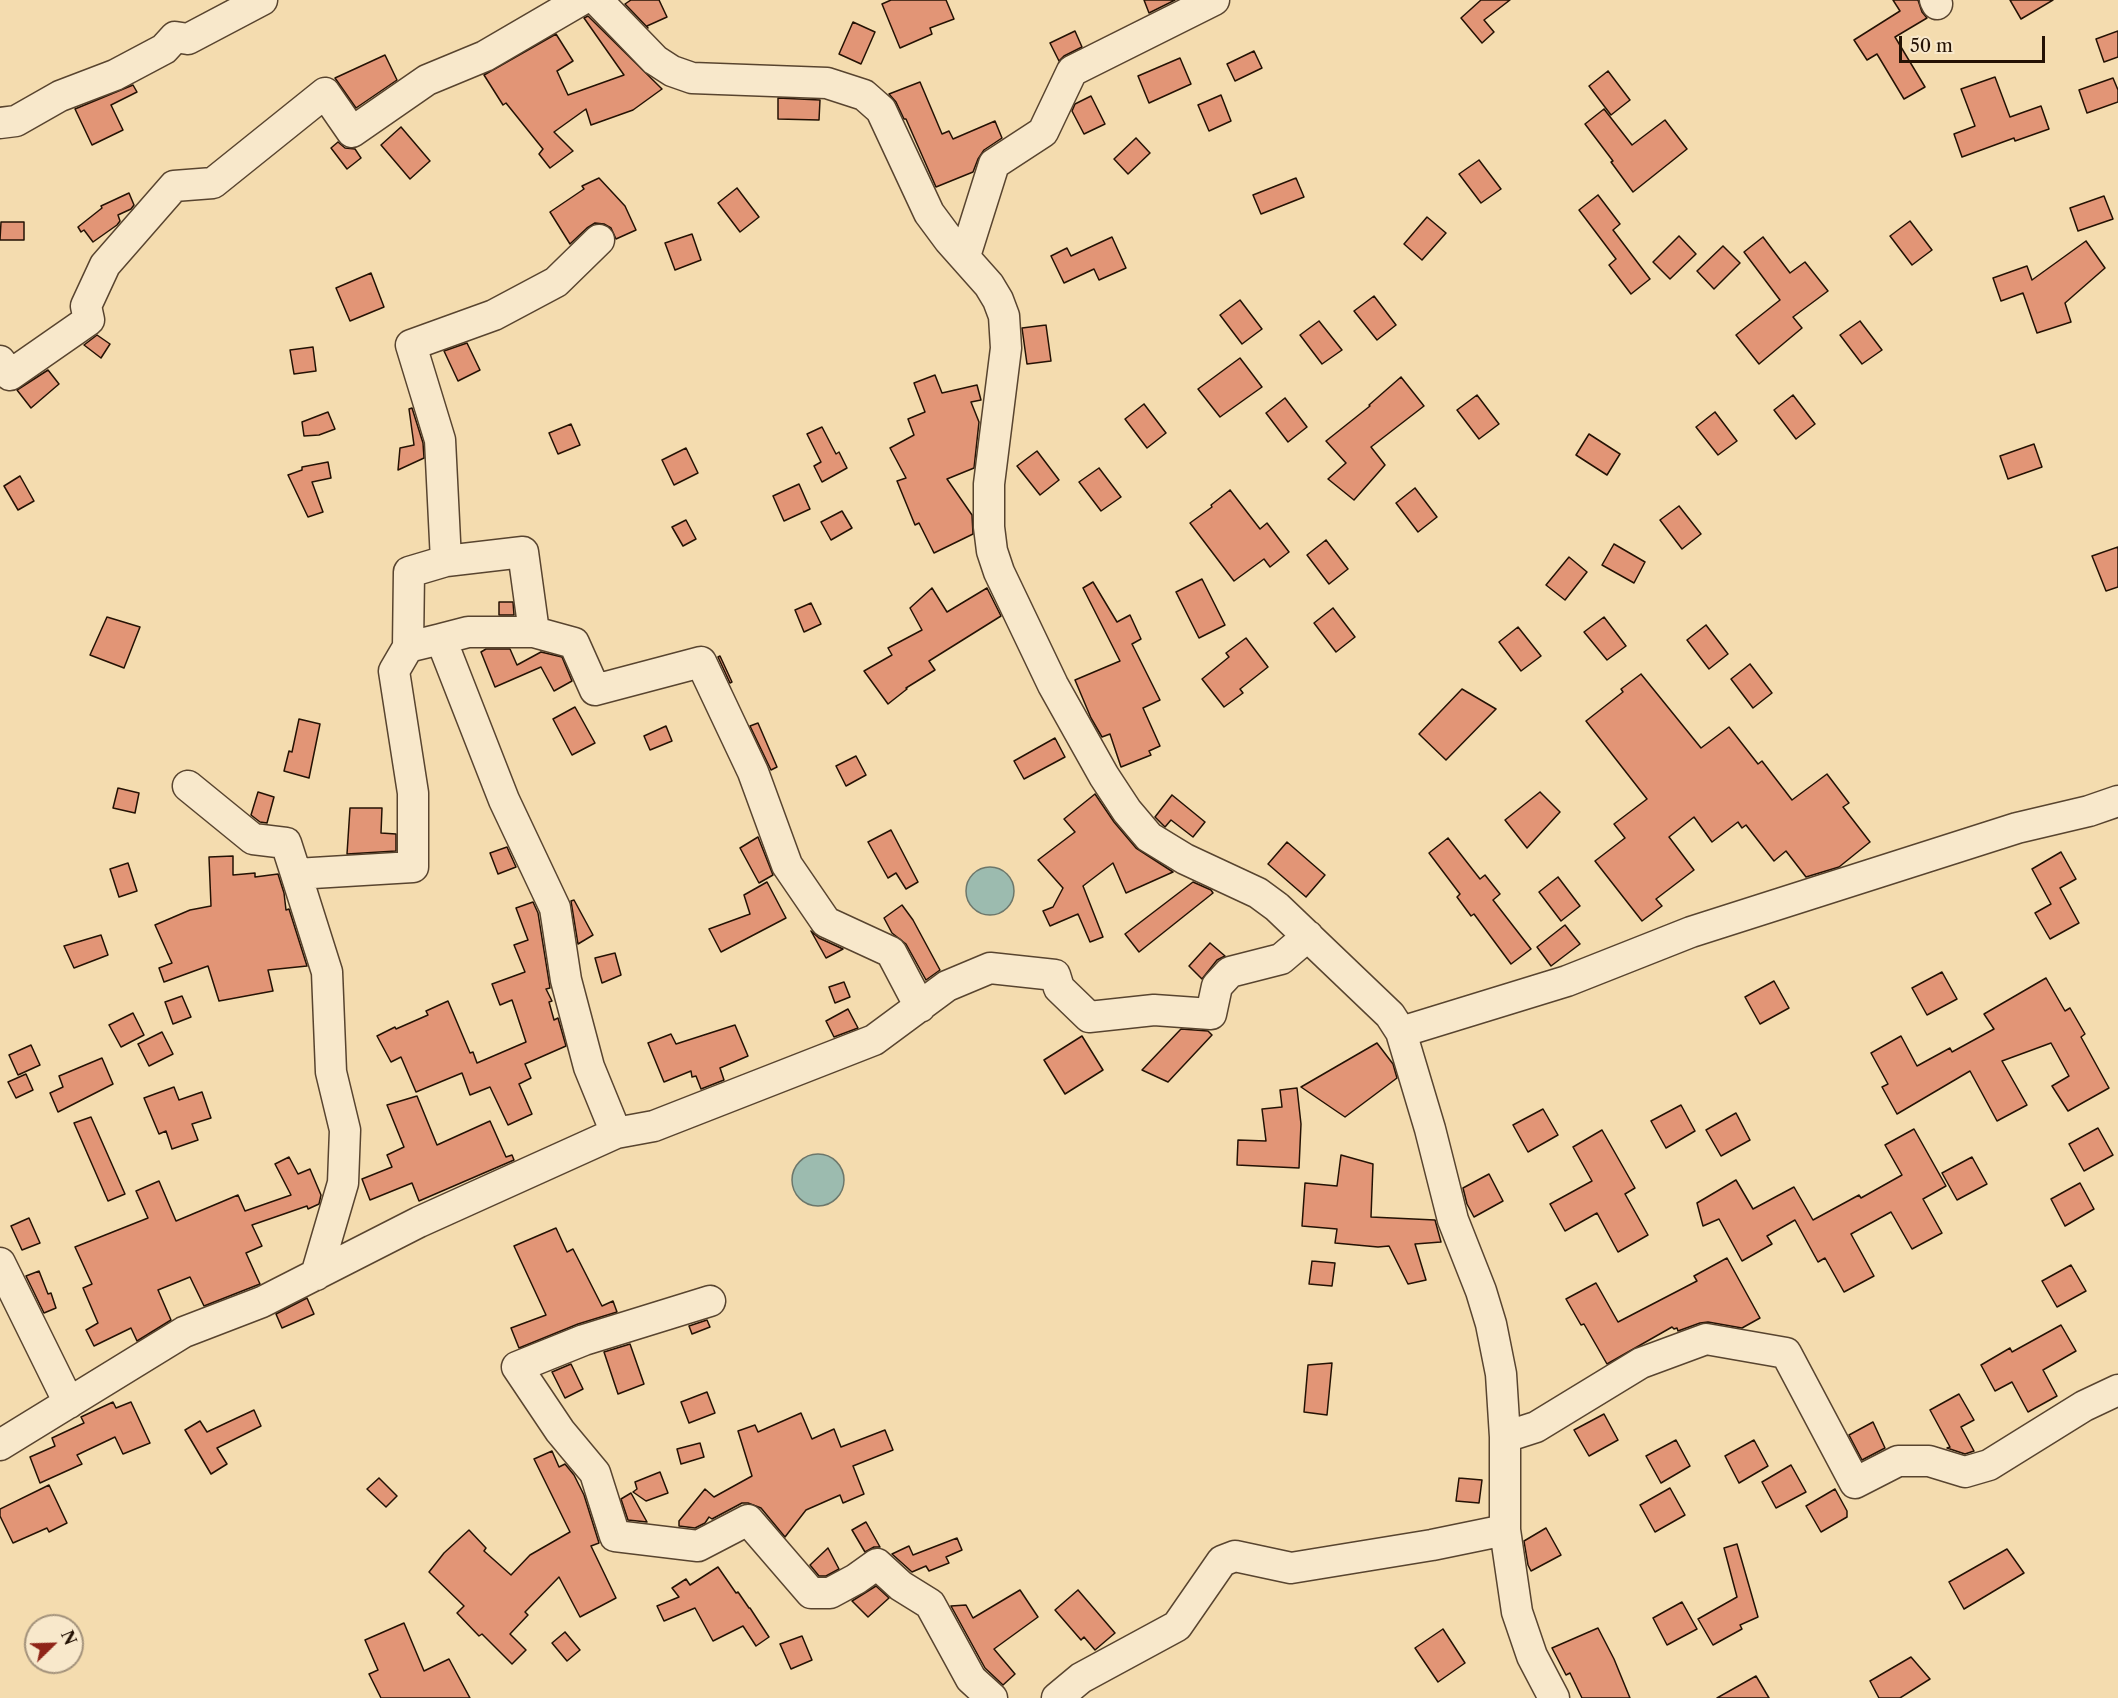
<!DOCTYPE html>
<style>
body{margin:0}
#map{position:relative;width:2118px;height:1698px;overflow:hidden;background:#f4dcaf;font-family:"Libre Caslon Text",serif}
canvas{display:block}
.north{position:absolute;left:24px;top:1614px;width:60px;height:60px;box-sizing:border-box;background:#f8e8cb;border:2px solid #a3927b;border-radius:50%;rotate:67deg;font-size:16px;font-weight:700;line-height:24px;text-align:center;color:#241204}
.north::after{content:'';display:block;margin:auto;width:21px;height:27px;background:#8f2418;clip-path:polygon(50% 0,100% 100%,50% 72%,0 100%)}
.scale{position:absolute;left:1899px;top:36px;width:146px;height:27px;box-sizing:border-box;border:3px solid #241204;border-top:0;padding-left:8px;font-size:18px;line-height:21px;white-space:nowrap;color:#241204;-webkit-text-stroke:4px #f8e8cb;paint-order:stroke}
</style>
<div id="map">
<canvas width="2118" height="1698"></canvas>
<div class="north">N</div>
<div class="scale">50 m</div>
</div>
<script>
const ctx = document.querySelector('canvas').getContext('2d');
ctx.lineJoin = 'round';
function fill(path, color) { ctx.fillStyle = color; ctx.fill(path, 'evenodd'); }
const shape = rows => new Path2D(rows.map(r => 'M' + r).join(''));
function strokePath(path, color, width, dash) { ctx.strokeStyle = color; ctx.lineWidth = width; ctx.lineCap = dash ? 'butt' : 'round'; ctx.setLineDash(dash || []); ctx.stroke(path); }
const water = shape([
 '966 891a24 24 0 1 1 48 0a24 24 0 1 1-48 0Z',
 '792 1180a26 26 0 1 1 52 0a26 26 0 1 1-52 0Z'
]);
const building = shape([
 [631,0,659,0,667,17,647,26,648,28,625,4,631,0],
 [891,0,946,0,954,19,930,28,932,34,900,48,882,4,891,0],
 [1144,0,1175,0,1149,13,1144,0],
 [1481,0,1510,0,1484,20,1494,32,1482,43,1461,18,1481,0],
 [1893,0,1918,0,1922,12,1927,18,1895,37,1925,87,1904,99,1877,54,1867,60,1854,40,1900,11,1893,0],
 [2010,0,2053,0,2021,19,2010,0],
 [588,16,662,89,633,110,591,125,586,109,554,132,573,151,550,168,539,154,543,149,506,103,503,105,484,75,556,34,573,61,557,71,568,95,624,75,584,18,588,16],
 [853,22,875,32,861,64,839,54,853,22],
 [1075,31,1082,47,1064,56,1059,61,1050,43,1075,31],
 [2118,31,2118,57,2104,62,2096,39,2118,31],
 [1254,51,1262,68,1235,81,1227,64,1254,51],
 [385,55,397,80,356,108,335,78,385,55],
 [1180,58,1191,84,1149,103,1138,76,1180,58],
 [1608,71,1630,100,1611,115,1589,86,1608,71],
 [1995,77,2010,117,2041,106,2049,129,2015,141,2014,138,1962,157,1954,134,1975,126,1961,89,1995,77],
 [2113,78,2118,90,2118,102,2087,113,2079,90,2113,78],
 [920,82,942,134,949,131,953,139,995,121,1002,138,984,150,978,159,973,172,936,187,906,119,904,119,896,102,889,94,920,82],
 [133,85,137,92,111,105,123,130,92,145,75,109,133,85],
 [1221,95,1231,121,1209,131,1198,105,1221,95],
 [1091,96,1105,124,1084,134,1072,111,1075,104,1091,96],
 [778,98,820,100,819,120,778,119,778,98],
 [1604,109,1632,145,1665,120,1687,149,1633,192,1611,162,1613,161,1585,124,1604,109],
 [401,127,430,161,410,179,381,145,401,127],
 [1136,138,1150,153,1128,174,1114,159,1136,138],
 [338,142,345,148,355,149,361,158,347,169,331,148,338,142],
 [1479,160,1501,189,1481,203,1459,174,1479,160],
 [599,178,625,206,636,230,616,239,611,228,604,224,595,223,587,228,570,244,550,212,584,189,582,186,599,178],
 [1296,178,1304,197,1261,214,1253,195,1296,178],
 [737,188,759,217,740,232,718,203,737,188],
 [129,193,134,205,131,209,118,215,120,221,117,225,93,242,84,230,81,232,78,227,102,208,101,206,129,193],
 [1598,195,1620,224,1613,230,1650,279,1631,294,1609,265,1616,259,1579,210,1598,195],
 [2104,196,2113,219,2078,231,2070,208,2104,196],
 [1427,217,1446,233,1422,260,1404,244,1427,217],
 [1910,221,1932,250,1912,265,1890,236,1910,221],
 [1,222,24,222,24,240,0,240,1,222],
 [692,234,701,260,675,270,665,243,692,234],
 [1679,236,1696,254,1670,279,1653,262,1679,236],
 [1112,237,1126,268,1099,280,1094,269,1064,283,1051,256,1067,248,1071,256,1112,237],
 [1763,237,1790,273,1805,262,1828,291,1793,317,1802,328,1759,364,1736,335,1780,300,1744,252,1763,237],
 [2086,241,2105,268,2065,303,2071,322,2037,333,2023,293,2001,301,1993,278,2027,266,2032,280,2086,241],
 [1723,246,1740,263,1714,289,1697,271,1723,246],
 [371,273,384,307,350,321,336,288,371,273],
 [1374,296,1396,325,1377,340,1354,311,1374,296],
 [1240,300,1262,329,1242,344,1220,315,1240,300],
 [1319,321,1342,350,1322,364,1300,335,1319,321],
 [1860,321,1882,350,1862,364,1840,335,1860,321],
 [1046,325,1051,361,1027,364,1022,328,1046,325],
 [97,335,110,344,101,358,84,345,97,335],
 [467,343,480,370,458,381,444,351,467,343],
 [313,347,316,371,294,374,290,350,313,347],
 [1240,358,1262,387,1220,417,1198,389,1240,358],
 [48,370,59,384,31,408,17,390,48,370],
 [935,375,942,393,977,385,981,400,971,402,979,422,974,468,947,479,972,515,973,534,934,553,919,523,915,525,897,481,906,478,890,448,914,435,908,419,925,412,914,383,935,375],
 [1401,377,1424,406,1371,447,1385,465,1354,500,1328,479,1346,463,1326,441,1370,406,1369,405,1401,377],
 [1477,395,1499,424,1479,439,1457,410,1477,395],
 [1793,395,1815,424,1796,439,1774,410,1793,395],
 [1285,398,1307,427,1288,442,1266,413,1285,398],
 [1144,404,1166,433,1147,448,1125,419,1144,404],
 [412,408,423,443,424,458,398,470,400,448,414,445,409,409,412,408],
 [328,412,335,429,319,435,304,436,302,422,328,412],
 [1715,412,1737,441,1718,455,1696,427,1715,412],
 [571,424,580,445,558,454,549,433,571,424],
 [822,427,836,454,839,452,847,468,822,482,814,466,821,462,807,434,822,427],
 [1589,434,1620,454,1607,475,1576,455,1589,434],
 [2034,444,2042,467,2008,479,2000,456,2034,444],
 [686,448,698,473,674,485,662,460,686,448],
 [1037,451,1059,480,1040,495,1017,466,1037,451],
 [328,462,331,478,312,482,323,512,308,517,288,475,302,470,302,467,328,462],
 [1099,468,1121,497,1101,511,1079,482,1099,468],
 [20,476,34,501,18,510,4,486,20,476],
 [799,484,810,509,784,521,773,496,799,484],
 [1415,488,1437,517,1418,532,1396,503,1415,488],
 [1230,490,1260,529,1267,523,1289,552,1270,567,1264,559,1234,581,1190,523,1212,507,1211,505,1230,490],
 [1679,506,1701,534,1682,549,1660,520,1679,506],
 [842,511,852,528,831,540,821,522,842,511],
 [686,520,696,539,683,546,672,527,686,520],
 [1326,540,1348,569,1329,584,1307,555,1326,540],
 [1614,544,1645,562,1634,583,1602,565,1614,544],
 [2118,547,2118,587,2106,591,2092,556,2118,547],
 [1569,557,1587,572,1565,600,1546,585,1569,557],
 [1202,579,1225,625,1199,638,1176,592,1202,579],
 [1093,582,1117,622,1130,615,1141,639,1132,644,1160,700,1143,708,1160,746,1149,751,1151,755,1121,767,1110,734,1102,737,1091,718,1075,680,1120,661,1083,588,1093,582],
 [932,588,947,612,987,588,1001,616,929,661,935,670,906,688,907,689,888,704,864,671,892,655,888,648,922,630,910,608,932,588],
 [499,602,513,602,514,615,499,615,499,602],
 [811,603,821,624,804,632,795,610,811,603],
 [1333,608,1355,637,1336,652,1314,623,1333,608],
 [107,617,140,627,124,668,90,655,107,617],
 [1604,617,1626,646,1607,660,1584,632,1604,617],
 [1706,625,1728,654,1709,669,1687,640,1706,625],
 [1518,627,1541,656,1521,671,1499,642,1518,627],
 [1246,638,1268,667,1240,689,1243,693,1224,707,1202,679,1229,657,1226,653,1246,638],
 [486,649,510,649,517,665,541,652,562,657,572,681,554,691,541,667,495,687,481,652,486,649],
 [720,656,732,682,730,683,718,657,720,656],
 [1750,664,1772,693,1753,708,1731,679,1750,664],
 [1641,674,1701,748,1729,727,1758,764,1762,761,1792,800,1827,774,1849,803,1843,807,1870,842,1839,867,1806,877,1786,851,1774,861,1746,825,1742,828,1738,822,1712,842,1694,817,1669,837,1694,870,1656,899,1662,906,1642,921,1595,861,1625,838,1614,824,1647,799,1586,721,1623,692,1621,689,1641,674],
 [1462,689,1496,709,1446,760,1419,734,1462,689],
 [575,707,595,743,572,755,553,719,575,707],
 [299,719,320,724,309,778,284,771,289,751,292,752,299,719],
 [758,723,777,767,771,770,750,726,758,723],
 [666,726,672,741,650,750,644,736,666,726],
 [1055,738,1065,757,1024,779,1014,761,1055,738],
 [856,756,866,775,846,786,836,766,856,756],
 [118,788,139,793,135,813,113,808,118,788],
 [258,792,274,797,267,823,260,822,251,815,258,792],
 [1540,792,1560,812,1527,848,1505,820,1540,792],
 [1095,794,1114,822,1136,848,1173,872,1126,893,1113,863,1083,886,1103,937,1090,942,1078,914,1050,926,1043,911,1053,907,1063,888,1038,860,1075,832,1064,819,1095,794],
 [1172,795,1205,822,1193,837,1171,820,1165,827,1155,817,1172,795],
 [350,808,382,808,381,833,396,834,396,851,347,854,350,808],
 [891,830,918,882,906,889,896,873,888,878,868,842,891,830],
 [758,837,773,875,759,883,740,848,758,837],
 [1448,838,1480,879,1485,875,1500,894,1493,900,1531,949,1511,964,1474,914,1471,916,1457,897,1460,894,1429,853,1448,838],
 [1287,842,1325,875,1306,897,1268,864,1287,842],
 [507,847,516,867,498,874,490,853,507,847],
 [2061,852,2076,879,2060,888,2079,923,2050,939,2035,913,2051,904,2032,869,2061,852],
 [233,856,233,875,255,873,255,877,278,874,284,893,286,910,289,909,307,966,268,970,273,991,219,1001,208,966,164,982,159,968,172,963,155,925,190,910,211,906,209,857,233,856],
 [128,863,137,891,119,897,110,869,128,863],
 [1558,877,1580,906,1561,921,1539,892,1558,877],
 [767,882,786,918,721,952,709,929,750,914,744,895,767,882],
 [1193,882,1211,890,1213,893,1139,952,1125,934,1193,882],
 [574,900,593,935,578,944,571,901,574,900],
 [533,902,538,913,550,988,546,989,552,1001,549,1002,554,1020,558,1018,566,1046,525,1064,531,1078,519,1084,532,1114,508,1125,490,1087,470,1095,462,1073,416,1092,401,1057,391,1062,377,1036,395,1027,396,1029,428,1015,426,1011,448,1001,470,1053,473,1052,477,1063,526,1042,512,1000,500,1005,492,984,525,972,514,945,528,940,516,908,533,902],
 [902,905,913,920,940,970,926,980,906,944,892,933,884,918,902,905],
 [1565,925,1580,944,1551,966,1537,947,1565,925],
 [811,931,819,938,843,949,826,958,811,931],
 [101,935,108,955,74,968,64,946,101,935],
 [1210,943,1225,956,1217,960,1202,979,1189,966,1210,943],
 [615,953,621,975,602,983,595,958,615,953],
 [1942,972,1957,999,1927,1015,1912,988,1942,972],
 [2046,978,2065,1011,2070,1008,2085,1034,2081,1037,2109,1088,2068,1111,2052,1086,2069,1076,2051,1043,2002,1061,2027,1105,1997,1121,1970,1071,1897,1114,1882,1087,1888,1084,1871,1053,1901,1036,1917,1066,1950,1048,1952,1052,1994,1029,1984,1014,2046,978],
 [1774,981,1789,1008,1760,1024,1745,997,1774,981],
 [844,982,850,997,835,1003,829,987,844,982],
 [182,996,191,1017,173,1024,165,1002,182,996],
 [848,1009,858,1028,834,1037,826,1021,848,1009],
 [133,1013,144,1035,121,1047,109,1025,133,1013],
 [735,1025,748,1056,720,1068,724,1080,701,1089,696,1076,692,1077,691,1071,664,1082,648,1043,671,1034,676,1044,735,1025],
 [1181,1029,1208,1031,1212,1035,1168,1082,1142,1070,1181,1029],
 [162,1032,173,1054,149,1066,138,1044,162,1032],
 [1082,1036,1103,1070,1065,1094,1044,1060,1082,1036],
 [1377,1043,1393,1064,1397,1078,1345,1117,1301,1087,1377,1043],
 [31,1045,40,1065,18,1075,9,1055,31,1045],
 [102,1058,113,1084,58,1112,50,1093,63,1087,59,1076,102,1058],
 [26,1074,33,1090,16,1098,8,1082,26,1074],
 [174,1087,179,1100,202,1092,211,1118,192,1124,198,1140,172,1149,166,1131,159,1134,144,1098,174,1087],
 [1297,1088,1301,1124,1299,1168,1237,1165,1238,1140,1266,1141,1262,1109,1282,1107,1280,1090,1297,1088],
 [417,1096,437,1145,490,1121,506,1157,512,1155,514,1160,419,1201,412,1183,370,1200,362,1179,392,1167,387,1155,404,1147,387,1105,417,1096],
 [1681,1105,1695,1131,1666,1148,1651,1121,1681,1105],
 [1543,1109,1558,1135,1528,1152,1513,1125,1543,1109],
 [1736,1113,1750,1140,1721,1156,1706,1130,1736,1113],
 [91,1117,125,1194,108,1201,74,1123,91,1117],
 [2098,1128,2113,1155,2084,1171,2069,1144,2098,1128],
 [1914,1129,1946,1186,1923,1199,1942,1233,1912,1249,1891,1212,1851,1234,1874,1276,1844,1292,1825,1258,1818,1262,1795,1220,1767,1236,1772,1244,1742,1261,1719,1219,1703,1226,1697,1203,1736,1180,1753,1209,1794,1187,1813,1220,1859,1195,1861,1198,1902,1175,1885,1145,1914,1129],
 [1602,1130,1635,1188,1625,1194,1648,1235,1618,1252,1597,1213,1565,1231,1550,1204,1592,1181,1573,1147,1602,1130],
 [1341,1155,1373,1164,1371,1217,1435,1220,1441,1242,1415,1244,1426,1280,1408,1284,1389,1246,1378,1247,1335,1243,1337,1229,1302,1226,1305,1183,1337,1186,1341,1155],
 [289,1157,298,1174,310,1169,321,1195,319,1204,308,1209,307,1206,252,1225,262,1246,246,1253,260,1284,204,1306,190,1277,158,1290,171,1320,137,1341,131,1328,94,1346,86,1330,98,1323,83,1288,92,1284,75,1247,148,1218,136,1191,159,1181,176,1221,238,1195,245,1211,291,1195,275,1164,289,1157],
 [1972,1157,1987,1184,1957,1200,1942,1173,1972,1157],
 [1489,1174,1503,1201,1474,1217,1467,1204,1463,1188,1489,1174],
 [2080,1183,2094,1209,2065,1226,2051,1199,2080,1183],
 [29,1218,40,1243,22,1250,11,1226,29,1218],
 [556,1228,567,1252,573,1249,602,1306,613,1301,617,1312,578,1324,519,1348,511,1328,546,1315,514,1246,556,1228],
 [1727,1258,1760,1318,1742,1328,1708,1322,1700,1323,1678,1331,1677,1328,1674,1329,1672,1327,1607,1364,1584,1324,1581,1325,1566,1299,1596,1283,1618,1322,1697,1281,1694,1276,1727,1258],
 [1312,1261,1335,1263,1332,1286,1309,1284,1312,1261],
 [2071,1265,2086,1291,2057,1307,2042,1281,2071,1265],
 [39,1271,48,1294,51,1293,56,1308,44,1313,26,1276,39,1271],
 [307,1298,314,1314,282,1328,276,1314,307,1298],
 [707,1320,710,1327,692,1334,689,1326,707,1320],
 [2061,1325,2076,1351,2043,1370,2057,1396,2028,1412,2012,1382,1995,1391,1981,1365,2010,1348,2012,1352,2061,1325],
 [630,1344,644,1384,618,1394,604,1352,630,1344],
 [1332,1363,1327,1415,1304,1412,1308,1365,1332,1363],
 [571,1364,583,1389,565,1398,552,1372,571,1364],
 [707,1392,715,1413,689,1423,681,1402,707,1392],
 [1959,1394,1974,1420,1961,1427,1974,1451,1965,1454,1947,1448,1950,1447,1930,1410,1959,1394],
 [113,1402,116,1408,131,1402,150,1443,123,1454,115,1437,77,1455,82,1464,40,1483,30,1457,55,1446,52,1438,84,1423,81,1417,113,1402],
 [254,1410,261,1426,217,1448,227,1464,211,1474,185,1430,200,1421,207,1432,254,1410],
 [801,1413,812,1439,834,1429,841,1447,885,1430,893,1450,853,1466,864,1494,843,1503,840,1495,806,1510,785,1537,761,1508,748,1503,742,1503,712,1519,709,1517,705,1523,695,1528,679,1526,679,1521,705,1489,714,1497,752,1476,738,1431,755,1425,758,1432,801,1413],
 [1604,1414,1618,1440,1589,1456,1574,1430,1604,1414],
 [1873,1422,1885,1448,1862,1460,1849,1435,1873,1422],
 [1676,1440,1690,1466,1661,1483,1646,1456,1676,1440],
 [1754,1440,1768,1466,1739,1483,1725,1456,1754,1440],
 [700,1443,704,1457,681,1464,677,1449,700,1443],
 [552,1451,559,1467,565,1464,574,1475,584,1495,599,1543,591,1546,616,1598,580,1617,559,1577,525,1612,528,1615,510,1634,526,1650,512,1664,482,1634,479,1636,457,1613,464,1606,429,1572,444,1553,469,1530,486,1548,484,1551,511,1575,530,1555,570,1532,534,1459,552,1451],
 [1791,1465,1806,1492,1776,1508,1762,1482,1791,1465],
 [660,1472,668,1493,646,1501,633,1492,637,1489,635,1482,660,1472],
 [379,1478,397,1496,386,1507,367,1489,379,1478],
 [1459,1478,1482,1480,1479,1503,1456,1501,1459,1478],
 [49,1485,67,1523,49,1532,47,1528,13,1543,0,1516,0,1509,49,1485],
 [1670,1488,1685,1515,1655,1532,1640,1505,1670,1488],
 [1835,1489,1847,1511,1847,1517,1821,1532,1806,1506,1835,1489],
 [631,1493,647,1522,628,1520,621,1499,631,1493],
 [866,1522,880,1547,874,1547,865,1552,852,1530,866,1522],
 [1546,1528,1561,1555,1531,1571,1528,1565,1524,1541,1546,1528],
 [957,1538,962,1550,946,1557,949,1563,929,1571,926,1566,912,1572,892,1554,909,1546,913,1555,957,1538],
 [1737,1544,1758,1617,1740,1625,1742,1629,1713,1645,1698,1619,1737,1597,1724,1548,1737,1544],
 [828,1548,839,1569,826,1576,819,1576,810,1565,828,1548],
 [2007,1549,2024,1573,1964,1609,1949,1582,2007,1549],
 [718,1567,736,1593,738,1592,749,1608,750,1608,769,1637,756,1646,743,1626,713,1641,695,1608,664,1621,657,1606,679,1597,672,1588,686,1579,690,1585,718,1567],
 [876,1586,889,1598,868,1617,852,1601,876,1586],
 [1020,1590,1038,1617,994,1649,1015,1674,1003,1685,985,1668,951,1606,966,1605,973,1618,1020,1590],
 [1078,1590,1115,1633,1095,1650,1084,1637,1081,1640,1055,1610,1078,1590],
 [1682,1602,1697,1629,1667,1645,1653,1618,1682,1602],
 [404,1623,424,1671,449,1659,470,1698,381,1698,369,1674,378,1670,365,1640,404,1623],
 [1598,1628,1614,1659,1630,1698,1582,1698,1570,1673,1566,1675,1552,1648,1598,1628],
 [1443,1629,1465,1663,1438,1682,1415,1648,1443,1629],
 [565,1632,580,1650,567,1661,552,1643,565,1632],
 [802,1636,812,1660,791,1669,780,1644,802,1636],
 [1911,1657,1930,1679,1900,1698,1879,1698,1870,1681,1911,1657],
 [1756,1676,1769,1698,1717,1698,1756,1676]
]);
const minor = shape([
 [597,0,655,60,672,71,692,78,827,83,864,95,881,110,929,213,949,240,989,285,998,300,1004,316,1006,348,989,484,989,527,992,551,999,572,1053,685,1104,776,1127,811,1149,837,1185,859,1258,893,1277,907,1390,1015,1401,1032,1430,1129,1453,1220,1481,1291,1491,1324,1501,1374,1505,1437,1505,1530,1517,1612,1532,1656,1554,1698],
 [1935,0,1937,4],
 [0,123,16,121,60,96,115,75,164,49,175,37,188,39,262,0],
 [965,256,994,164,1043,132,1072,71,1214,0],
 [0,361,10,375,89,320,86,306,105,265,174,186,213,183,325,93,352,132,427,80,485,56,581,0],
 [446,561,440,440,411,345,494,315,556,282,599,240],
 [441,639,468,632,534,632],
 [408,647,409,572,446,561,523,552,534,632,574,643,595,690,701,662,753,772,787,865,826,922,891,952,920,1007],
 [188,786,253,839,286,843,296,874,413,867,413,793,394,671,408,647,441,639,504,800,555,908,566,980,589,1067,616,1133],
 [296,874,327,972,331,1072,345,1130,343,1183,316,1275],
 [1401,1032,1567,981,1691,932,2017,828,2089,811,2118,801],
 [0,1263,69,1403],
 [710,1301,584,1340,517,1367,560,1431,595,1473,615,1536,698,1546,748,1520,811,1593,830,1593,856,1579,877,1564,901,1586,930,1604,971,1679,992,1698],
 [1505,1437,1536,1427,1641,1363,1706,1339,1786,1353,1855,1483,1898,1461,1929,1461,1965,1472,1989,1465,2084,1406,2118,1390],
 [0,1445,184,1332,262,1302,419,1222,616,1133,654,1126,874,1040,947,986,990,968,1055,975,1059,988,1089,1017,1154,1010,1211,1014,1217,986,1230,972,1281,959,1308,936],
 [1057,1698,1081,1678,1177,1626,1222,1561,1235,1556,1291,1568,1432,1545,1505,1530]
]);
fill(water, '#9cbbaf');
strokePath(water, '#6c776b', 1.5);
fill(building, '#e29576');
strokePath(building, '#241204', 1.5);
strokePath(minor, '#58442f', 33);
strokePath(minor, '#f8e8cb', 30);
</script>
